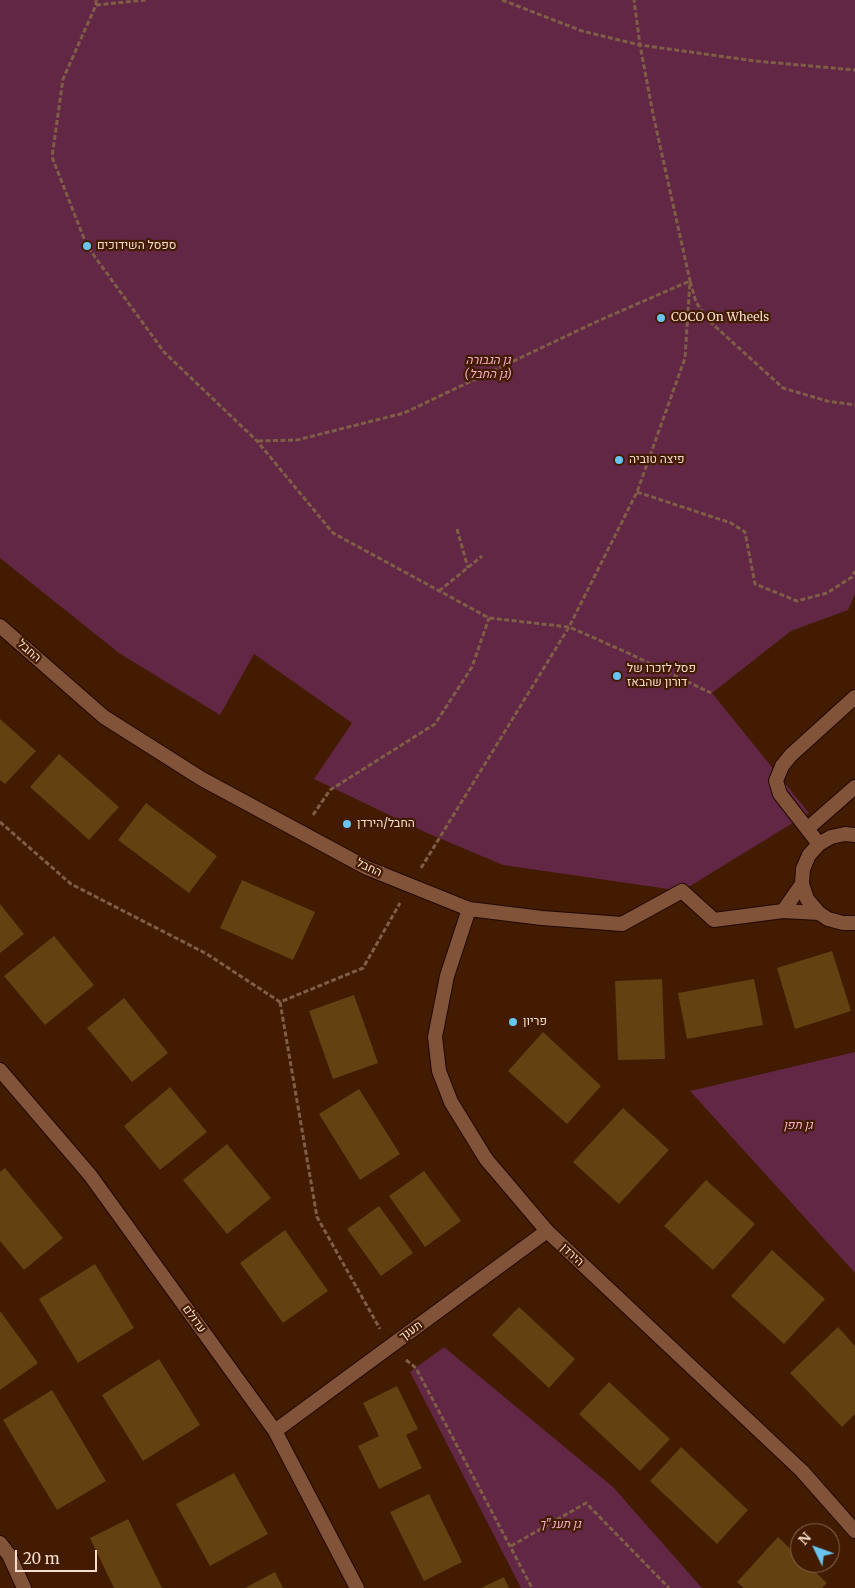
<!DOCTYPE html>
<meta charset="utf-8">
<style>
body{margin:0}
#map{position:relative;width:855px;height:1588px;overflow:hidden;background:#421b00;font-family:Merriweather,serif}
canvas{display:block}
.north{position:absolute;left:790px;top:1523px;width:50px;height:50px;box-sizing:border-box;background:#421b00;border:1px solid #8b6952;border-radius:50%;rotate:312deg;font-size:14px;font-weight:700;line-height:20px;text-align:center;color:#f8ddce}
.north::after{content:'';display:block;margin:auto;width:18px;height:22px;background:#68c4f0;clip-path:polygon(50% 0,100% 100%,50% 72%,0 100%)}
.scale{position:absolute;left:15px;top:1550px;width:82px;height:22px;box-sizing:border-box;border:2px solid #f8ddce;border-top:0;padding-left:6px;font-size:15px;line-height:18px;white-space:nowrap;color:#f8ddce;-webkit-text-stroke:4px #421b00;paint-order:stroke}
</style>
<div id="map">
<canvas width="855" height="1588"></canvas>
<div class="north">N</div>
<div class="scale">20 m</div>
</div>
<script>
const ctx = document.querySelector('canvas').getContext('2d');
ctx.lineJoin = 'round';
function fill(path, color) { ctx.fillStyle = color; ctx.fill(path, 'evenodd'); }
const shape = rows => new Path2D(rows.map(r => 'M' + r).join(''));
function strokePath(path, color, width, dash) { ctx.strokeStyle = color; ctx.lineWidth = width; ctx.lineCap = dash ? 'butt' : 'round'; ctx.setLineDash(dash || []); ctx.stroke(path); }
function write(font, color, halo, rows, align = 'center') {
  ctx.font = font + ' Merriweather,Heebo,serif'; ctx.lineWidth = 4.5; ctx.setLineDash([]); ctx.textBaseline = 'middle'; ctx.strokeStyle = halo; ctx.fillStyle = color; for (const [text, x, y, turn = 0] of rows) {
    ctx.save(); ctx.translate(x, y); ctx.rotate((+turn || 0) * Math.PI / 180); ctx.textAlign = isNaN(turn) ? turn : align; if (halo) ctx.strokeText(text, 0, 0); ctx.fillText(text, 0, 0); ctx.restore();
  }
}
const green = shape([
 [0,0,855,0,855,594,848,610,791,631,712,693,809,813,682,891,503,865,427,833,314,779,352,723,254,654,220,715,119,653,0,558],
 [855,1052,855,1273,690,1091],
 [444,1347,613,1487,702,1588,521,1588,410,1372]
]);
const building = shape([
 [0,719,36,751,5,784,0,780],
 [59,754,119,807,89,840,30,787],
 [146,803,217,856,189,893,118,840],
 [242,880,315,912,293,960,220,928],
 [0,904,24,934,0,953],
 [54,936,94,985,45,1025,4,976],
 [832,951,851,1011,795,1029,777,968],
 [662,979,665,1059,618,1060,615,981],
 [754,979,763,1025,687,1039,678,993],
 [354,995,378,1063,333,1079,309,1011],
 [124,998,168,1053,132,1082,87,1028],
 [543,1032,601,1086,567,1124,508,1071],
 [170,1087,207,1132,160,1170,124,1126],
 [359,1089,400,1154,360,1180,319,1114],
 [623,1108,669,1150,619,1204,573,1162],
 [227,1144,271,1198,227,1234,183,1180],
 [5,1168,63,1238,24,1270,0,1241,0,1172],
 [424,1171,461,1221,425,1247,389,1196],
 [706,1180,755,1224,713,1270,664,1226],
 [379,1206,413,1253,381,1276,347,1229],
 [285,1230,328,1291,283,1323,240,1263],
 [772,1250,825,1299,784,1344,731,1296],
 [95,1264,134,1328,78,1363,39,1299],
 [519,1307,575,1359,549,1388,492,1335],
 [0,1311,38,1363,0,1390],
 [838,1327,855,1346,855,1414,842,1427,790,1373],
 [159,1359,200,1425,143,1461,102,1395],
 [609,1382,670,1439,640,1471,579,1414],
 [397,1386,418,1429,406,1435,422,1468,379,1489,358,1446,379,1436,363,1403],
 [52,1390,106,1481,57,1510,3,1420],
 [681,1447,748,1510,717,1544,650,1481],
 [234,1473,268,1534,210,1566,176,1504],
 [429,1494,462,1562,424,1581,390,1512],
 [128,1519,162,1588,114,1588,90,1538],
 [778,1537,800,1558,800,1563,806,1563,827,1583,822,1588,744,1588,737,1582],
 [275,1572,283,1588,245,1588],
 [504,1577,509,1588,481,1588]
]);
const path = shape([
 [96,0,96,5,63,79,52,157,87,246,164,352,257,441,333,533,489,618,569,627,626,652,711,693],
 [502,0,582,31,640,45,755,61,855,70],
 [96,5,147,0],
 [258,441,297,440,404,413,598,321,690,281,696,302,707,319,783,388,827,401,855,405],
 [637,492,731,523,745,532,755,584,797,601,827,593,852,577,855,571],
 [457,529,468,568],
 [439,591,482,556],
 [313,815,330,790,435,724,472,667,489,618],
 [0,822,71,884,207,954,280,1002,363,968,400,903],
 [421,868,569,627,637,492,685,358,690,281,653,114,640,45,634,0],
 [280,1002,317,1217,380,1329],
 [406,1360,416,1368,532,1588],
 [511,1546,586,1503,669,1588]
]);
const service = shape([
 [807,829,855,787],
 [819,844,780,794,776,781,782,766,791,755,855,697]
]);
const minor = shape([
 [0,1070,90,1175,275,1431,357,1588],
 [275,1431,547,1231],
 [0,1543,9,1555,24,1588]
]);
const tertiary = shape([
 [0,626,104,717,202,779,367,868,469,909,542,918,622,924,682,891,714,920,783,911,819,913],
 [855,835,845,834,831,837,819,844,809,855,803,869,802,884,807,899,819,913,828,919,843,923,855,923],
 [469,909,447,976,435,1037,439,1071,451,1102,486,1159,547,1231,802,1471,855,1531],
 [783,911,802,884]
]);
const markers = [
 [87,246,5,"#68c4f0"],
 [661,318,5,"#68c4f0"],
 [619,460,5,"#68c4f0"],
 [617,676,5,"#68c4f0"],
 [347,824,5,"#68c4f0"],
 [513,1022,5,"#68c4f0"]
];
const poiNames = [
 ["ספסל השידוכים",97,246],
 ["COCO On Wheels",671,318],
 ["פיצה טוביה",629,460],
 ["פסל לזכרו של",627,669],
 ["דורון שהבאז",627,683],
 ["החבל/הירדן",357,824],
 ["פריון",523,1022]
];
const parkNames = [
 ["גן הגבורה",488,361],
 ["(גן החבל)",488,375],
 ["גן תפן",798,1126],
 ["גן תענ\"ך",560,1525]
];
const streetNames = [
 ["החבל",29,651,41],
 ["החבל",369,868,25],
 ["הירדן",572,1255,43],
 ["עדולם",194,1319,54],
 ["תענך",411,1331,-36]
];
fill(green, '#612744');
fill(building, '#634111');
strokePath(service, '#230700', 16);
strokePath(minor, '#230700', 16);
strokePath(tertiary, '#230700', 16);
strokePath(path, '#805d47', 3, [5, 2.5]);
strokePath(service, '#81543a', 14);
strokePath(minor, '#81543a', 14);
strokePath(tertiary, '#81543a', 14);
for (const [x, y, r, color] of markers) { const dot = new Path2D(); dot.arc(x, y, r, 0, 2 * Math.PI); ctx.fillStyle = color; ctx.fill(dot); strokePath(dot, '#421b00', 2); }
write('12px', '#f8ddce', '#421b00', poiNames, 'left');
write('italic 12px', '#f7aece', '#421b00', parkNames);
write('12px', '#f8ddce', '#421b00', streetNames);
</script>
